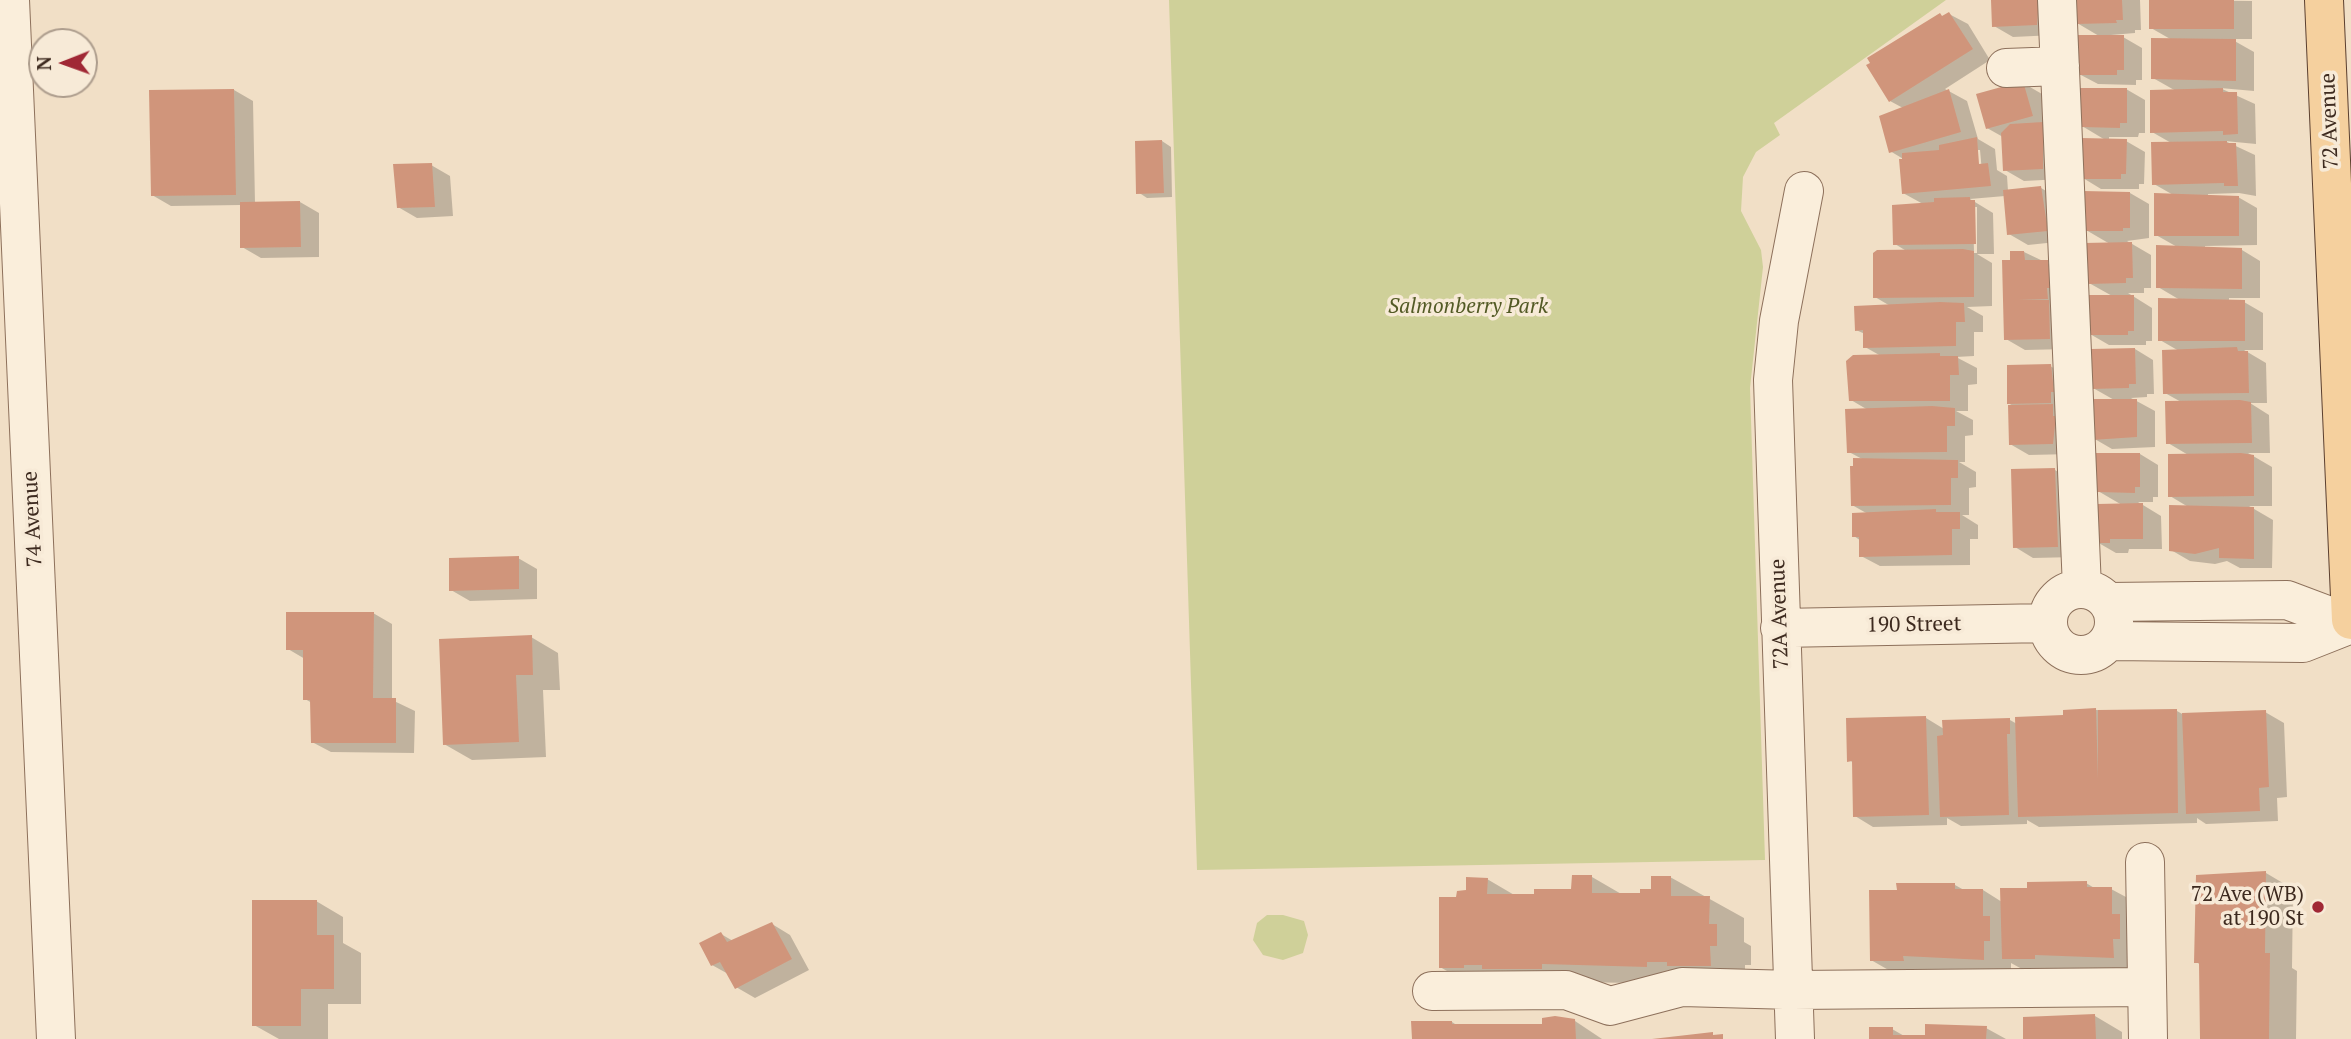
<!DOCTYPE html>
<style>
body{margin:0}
#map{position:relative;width:2351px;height:1039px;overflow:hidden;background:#f1dfc6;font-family:"PT Serif",serif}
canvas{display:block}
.north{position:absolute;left:28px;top:28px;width:70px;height:70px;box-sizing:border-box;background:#f7ead7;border:2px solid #ad9d8d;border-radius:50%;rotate:269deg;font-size:19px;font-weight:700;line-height:28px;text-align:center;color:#3d2a1f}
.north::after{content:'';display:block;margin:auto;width:24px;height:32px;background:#a02835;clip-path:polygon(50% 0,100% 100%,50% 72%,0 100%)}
</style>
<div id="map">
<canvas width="2351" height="1039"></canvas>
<div class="north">N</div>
</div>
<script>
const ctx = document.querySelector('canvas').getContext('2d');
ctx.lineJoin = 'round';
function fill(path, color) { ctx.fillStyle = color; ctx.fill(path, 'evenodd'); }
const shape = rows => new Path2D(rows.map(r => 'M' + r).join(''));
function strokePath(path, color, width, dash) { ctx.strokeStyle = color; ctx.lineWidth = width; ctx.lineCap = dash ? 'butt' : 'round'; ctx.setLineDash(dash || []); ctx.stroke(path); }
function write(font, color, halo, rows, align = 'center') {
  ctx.font = font + ' "PT Serif",serif'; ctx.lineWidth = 7; ctx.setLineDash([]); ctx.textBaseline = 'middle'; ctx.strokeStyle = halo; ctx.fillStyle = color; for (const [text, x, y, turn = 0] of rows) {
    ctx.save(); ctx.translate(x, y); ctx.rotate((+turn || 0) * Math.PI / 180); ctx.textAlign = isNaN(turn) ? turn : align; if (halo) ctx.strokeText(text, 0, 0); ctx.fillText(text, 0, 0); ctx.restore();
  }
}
const green = shape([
 [1169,0,1946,0,1774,123,1780,135,1756,152,1743,177,1741,211,1761,250,1763,267,1750,388,1765,860,1197,870],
 [1267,915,1283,915,1304,921,1308,935,1303,953,1283,960,1263,955,1253,940,1257,923]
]);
const shadow = shape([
 [1993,0,2054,0,2055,35,2013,37,1994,26],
 [2075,0,2140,0,2141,30,2135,30,2135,33,2099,36,2077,23],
 [2151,0,2252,1,2252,39,2231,39,2254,52,2254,91,2220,88,2255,104,2256,144,2225,141,2255,155,2256,196,2239,193,2208,194,2208,197,2238,197,2257,208,2257,245,2205,246,2205,249,2242,250,2260,261,2260,298,2229,298,2229,302,2244,302,2263,313,2263,350,2244,350,2266,363,2267,403,2250,403,2269,415,2270,453,2248,453,2272,467,2272,506,2249,506,2273,520,2272,568,2240,568,2227,561,2215,564,2190,561,2171,550,2190,508,2170,496,2190,456,2168,443,2183,403,2165,393,2179,351,2160,340,2180,300,2158,287,2179,248,2156,235,2175,196,2154,184,2173,144,2152,132,2176,91,2153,78,2172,40,2151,28],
 [1949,14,1968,24,1990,60,1945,89,1967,101,1978,139,1995,149,1997,170,2007,176,2008,191,2041,188,2060,199,2066,241,2028,245,2009,234,2005,196,1970,199,1993,213,1994,254,1977,254,1992,263,1992,306,1967,307,1983,316,1983,332,1974,332,1974,356,1956,357,1977,368,1977,384,1968,385,1968,411,1956,411,1973,420,1973,435,1965,436,1965,462,1959,462,1976,472,1976,487,1969,488,1969,515,1962,515,1978,525,1978,539,1970,539,1970,565,1880,566,1861,556,1861,541,1854,536,1868,514,1852,505,1864,460,1849,452,1868,410,1851,400,1881,356,1865,347,1865,334,1856,330,1892,307,1875,297,1908,252,1895,244,1923,204,1903,193,1905,160,1890,151,1903,108,1890,101],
 [1976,150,1980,150,1982,172,1978,173],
 [1973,207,1977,207,1977,253,1974,253],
 [2123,37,2142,48,2142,80,2136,80,2136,85,2098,84,2079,74],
 [2023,83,2042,94,2062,179,2024,181,2005,170,2003,137,1987,128],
 [2126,89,2145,100,2145,133,2139,133,2138,137,2109,137,2109,141,2126,141,2145,152,2144,184,2139,184,2139,189,2101,189,2083,178,2107,141,2082,126],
 [234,90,253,101,255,203,300,202,319,213,319,257,261,258,242,247,241,205,171,206,152,195],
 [1162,141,1171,147,1172,197,1147,198,1138,192],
 [431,165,450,176,453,216,417,218,398,207],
 [2130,193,2149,204,2149,238,2127,241,2151,255,2151,288,2144,288,2144,293,2128,293,2152,308,2152,341,2146,341,2146,345,2109,345,2090,334,2114,297,2089,283,2110,244,2086,230],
 [2024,252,2066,272,2068,349,2025,350,2006,339,2012,262],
 [2135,349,2153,360,2154,394,2147,394,2147,397,2131,398,2155,411,2155,447,2112,449,2093,438,2116,401,2093,388],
 [2050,366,2069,377,2072,454,2029,455,2010,444,2015,407,2008,403],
 [2140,454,2158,465,2158,497,2153,497,2153,502,2138,502,2161,516,2162,549,2129,549,2128,553,2116,553,2097,542,2122,505,2098,491],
 [2055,470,2073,481,2076,557,2033,558,2015,547],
 [518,558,537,569,537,599,470,601,451,590],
 [373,613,392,624,392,700,415,711,414,753,331,752,312,742,312,703,305,699,305,659,288,649],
 [531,637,558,653,560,690,543,690,546,757,472,760,444,744],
 [2095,710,2177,711,2184,715,2265,712,2284,723,2287,797,2277,798,2278,821,2206,824,2197,818,2197,823,2039,827,2027,820,2027,824,1961,826,1947,818,1947,825,1873,827,1855,816,1854,763,1849,760,1926,718,1944,729,2010,720,2017,724],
 [2266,873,2293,889,2292,968,2297,971,2296,1039,2201,1039,2201,965,2196,962,2227,874],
 [1592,877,1623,895,1642,895,1653,891,1670,877,1744,918,1744,942,1751,946,1751,965,1745,965,1745,985,1576,982,1475,987,1440,967,1458,899,1487,879,1516,896,1573,891],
 [2086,883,2096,889,2111,889,2139,904,2140,973,2031,974,2011,963,2011,974,1899,976,1871,960,1898,891,1955,885,1964,890,1983,890,2002,902,2029,890],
 [316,901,343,917,343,943,361,953,361,1004,328,1004,328,1039,279,1039,254,1025],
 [772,924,790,935,809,970,755,998,736,987,730,975,712,965,721,934,733,941],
 [2095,1016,2122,1032,2122,1039,2025,1039],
 [1575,1021,1602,1039,1413,1039,1452,1022,1458,1026,1544,1026],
 [1986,1028,2006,1039,1871,1039,1892,1029,1906,1037,1927,1037]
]);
const building = shape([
 [1991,0,2039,0,2037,25,1992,27],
 [2073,0,2122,0,2123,20,2116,20,2117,23,2076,24],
 [2149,0,2234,0,2234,29,2149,29],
 [1949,12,1973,49,1889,102,1866,65,1870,63,1867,58,1940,13,1942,16],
 [2078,35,2124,35,2124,70,2117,70,2117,75,2077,75],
 [2151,38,2236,39,2236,81,2151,79],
 [2023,81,2033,116,1986,129,1976,94],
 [2080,88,2127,88,2127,123,2120,123,2120,128,2081,127],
 [2223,88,2223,92,2237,92,2238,134,2223,135,2223,131,2150,133,2150,90],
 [234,89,236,195,151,196,149,90],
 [1949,89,1961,132,1889,153,1879,116],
 [2043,122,2043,169,2003,171,2001,133,2010,124],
 [1977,137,1979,164,1988,163,1991,186,1902,194,1899,159,1902,159,1902,153,1939,150,1939,145],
 [2081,138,2127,139,2126,174,2121,174,2121,179,2081,179],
 [1162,140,1164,193,1136,194,1135,141],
 [2227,141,2227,143,2236,143,2238,186,2224,186,2224,183,2152,185,2151,142],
 [432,163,435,207,397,208,393,164],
 [2041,186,2048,231,2007,235,2003,190],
 [2083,191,2130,192,2130,228,2123,228,2123,231,2084,231],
 [2154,193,2239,196,2239,236,2154,236],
 [1970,197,1970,200,1975,200,1976,244,1893,245,1892,205,1934,202,1934,198],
 [300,201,301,247,240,248,240,202],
 [2132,242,2133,278,2126,278,2126,283,2088,284,2084,243],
 [2156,245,2242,248,2242,289,2156,288],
 [1963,249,1974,251,1974,297,1873,298,1873,253,1877,250],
 [2010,251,2024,251,2025,260,2048,260,2051,288,2047,288,2048,299,2019,300,2049,300,2050,339,2004,340,2002,260,2010,260],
 [2088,295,2134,295,2134,331,2128,331,2128,335,2089,335],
 [2158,298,2245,300,2245,341,2158,341],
 [1940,302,1964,303,1965,322,1956,322,1956,346,1863,348,1863,330,1855,331,1854,306],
 [2237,347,2238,351,2248,351,2249,393,2163,394,2162,350],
 [2135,348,2136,384,2129,384,2129,388,2091,389,2091,349],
 [1940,353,1940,356,1958,356,1959,375,1950,375,1950,401,1849,401,1846,361,1853,355],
 [2051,364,2054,392,2051,392,2051,403,2007,404,2007,365],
 [2092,399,2137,399,2137,437,2092,440],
 [2240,400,2251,402,2252,443,2166,444,2165,401],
 [2053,404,2053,416,2056,416,2053,444,2009,445,2008,405],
 [1932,406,1955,408,1955,426,1947,426,1947,452,1847,453,1845,409],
 [2093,453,2140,453,2140,487,2135,487,2135,493,2097,492],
 [2241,453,2254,455,2254,496,2168,497,2168,454],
 [1853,458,1958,460,1958,478,1951,478,1951,505,1851,506,1850,466,1853,466],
 [2055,468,2058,547,2013,548,2011,469],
 [2143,503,2143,539,2110,539,2110,543,2095,543,2097,504],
 [2169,505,2254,507,2254,559,2219,558,2219,548,2195,554,2169,551],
 [1936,509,1936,512,1960,512,1960,529,1952,529,1952,555,1859,557,1859,537,1852,537,1852,513],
 [519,556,519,589,449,591,449,558],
 [286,612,374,612,373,698,396,698,396,743,311,743,310,700,303,700,303,650,286,650],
 [532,635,533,675,516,675,519,742,443,745,439,639],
 [2096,708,2098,779,2098,710,2177,709,2178,813,2018,817,2015,717,2063,715,2063,710],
 [2266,710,2269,787,2259,788,2260,811,2186,814,2182,713],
 [1926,716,1929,815,1853,817,1852,761,1847,762,1846,718],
 [2010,718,2010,734,2007,734,2009,815,1940,817,1937,736,1943,735,1942,720],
 [2266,871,2265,953,2270,953,2269,1039,2200,1039,2199,963,2194,963,2196,875],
 [1572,875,1592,875,1592,893,1640,893,1640,889,1651,889,1651,876,1671,876,1671,896,1710,896,1709,924,1717,924,1717,946,1710,946,1711,966,1667,966,1667,962,1647,962,1647,967,1542,964,1542,969,1482,969,1482,965,1464,965,1464,968,1439,968,1439,897,1456,897,1457,891,1466,890,1466,877,1488,878,1487,894,1534,894,1534,889,1571,889],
 [2087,881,2087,887,2112,887,2112,914,2120,914,2120,939,2113,939,2114,958,2035,955,2035,959,2002,959,2000,888,2027,888,2027,882],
 [1896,883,1955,883,1955,889,1983,889,1983,916,1990,916,1990,941,1984,941,1984,960,1903,956,1904,961,1870,961,1869,890,1897,890],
 [252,900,317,900,317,935,334,935,334,989,301,989,301,1026,252,1026],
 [772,922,792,959,735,989,720,962,711,966,699,943,721,932,727,942],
 [2095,1014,2096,1039,2023,1039,2023,1017],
 [1555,1016,1575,1019,1576,1039,1412,1039,1411,1021,1452,1021,1452,1024,1542,1024,1542,1018],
 [1925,1024,1987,1026,1986,1039,1869,1039,1869,1027,1893,1027,1893,1035,1925,1035],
 [1713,1032,1713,1035,1723,1034,1723,1039,1652,1039]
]);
const minor = shape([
 [10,0,56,1039],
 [2057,0,2082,588],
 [2006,68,2060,66],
 '2048 622a33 33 0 1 1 66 0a33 33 0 1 1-66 0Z',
 [2108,602,2287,600,2351,624],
 [1780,628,2048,623],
 [2109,641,2303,643,2351,624],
 [2145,862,2148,1039],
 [1432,991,1566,990,1610,1006,1682,987,1793,990,2146,987],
 [1795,1039,1773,380,1779,321,1804,191]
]);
const major = shape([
 [2324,0,2351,620]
]);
const markers = [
 [2318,907,7,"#a02835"]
];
const streetNames = [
 ["72 Avenue",2330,121,-92],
 ["74 Avenue",33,519,-93],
 ["72A Avenue",1780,614,-92],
 ["190 Street",1914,625,-1]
];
const parkNames = [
 ["Salmonberry Park",1468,307]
];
const poiNames = [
 ["72 Ave (WB)",2304,895],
 ["at 190 St",2304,919]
];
fill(green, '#cfd099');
fill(shadow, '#0003');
fill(building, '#d0957b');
strokePath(minor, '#8d705b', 40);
strokePath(major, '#5b3f2f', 40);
strokePath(minor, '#faeedb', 38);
strokePath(major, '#f5d09e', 38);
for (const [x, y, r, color] of markers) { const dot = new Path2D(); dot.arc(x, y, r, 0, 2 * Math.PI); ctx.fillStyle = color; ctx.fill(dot); strokePath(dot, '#f7ead7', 2.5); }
write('21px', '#3d2a1f', '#f7ead7', streetNames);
write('italic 21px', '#535a25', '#f7ead7', parkNames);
write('21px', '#3d2a1f', '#f7ead7', poiNames, 'right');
</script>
